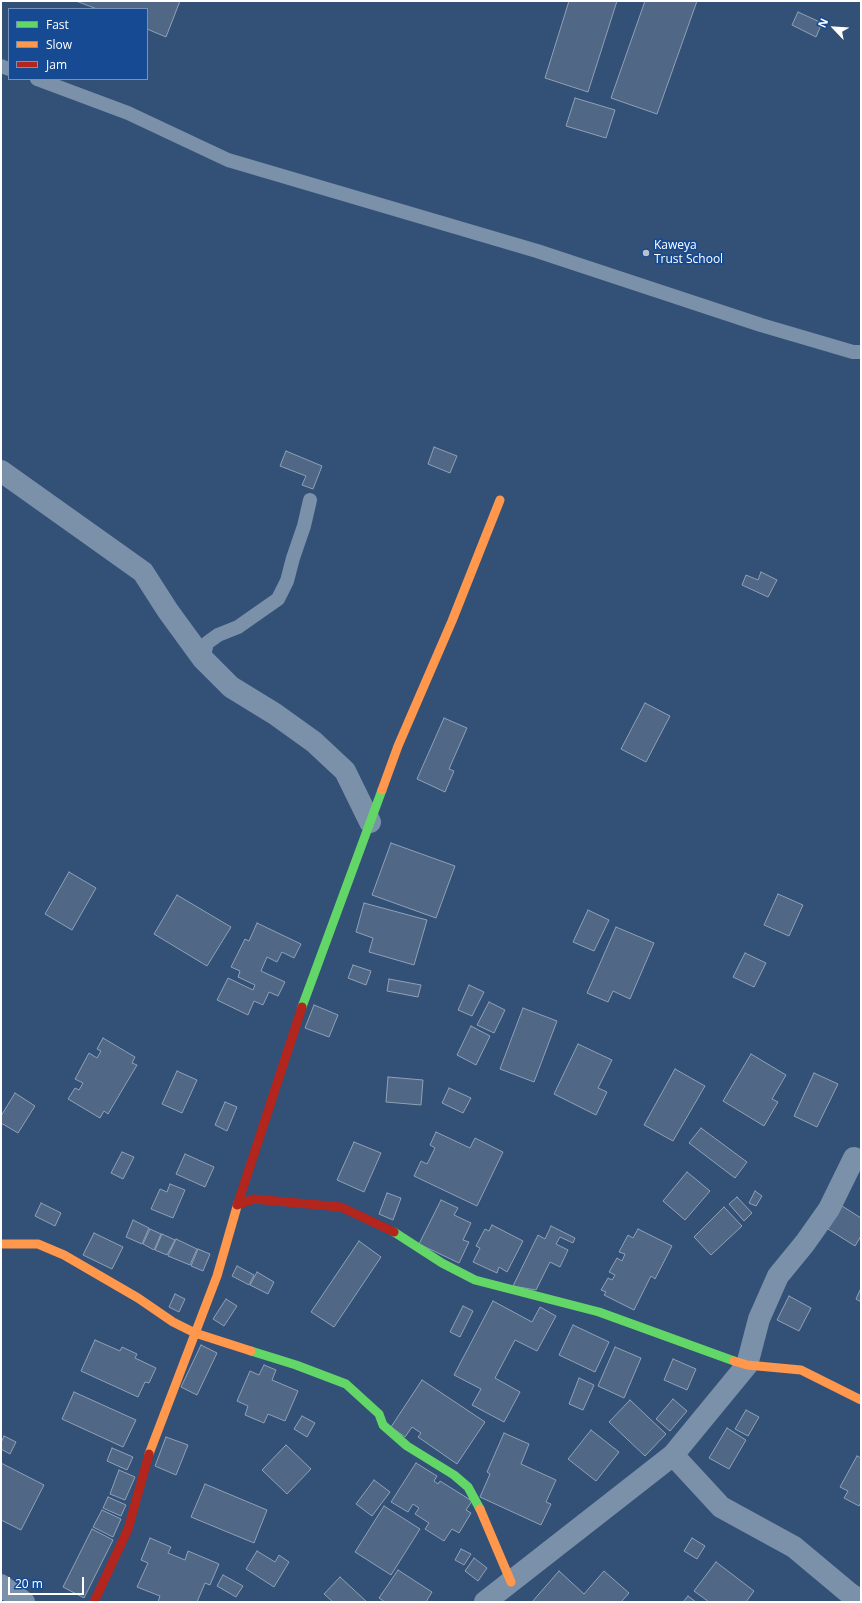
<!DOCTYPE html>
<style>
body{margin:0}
#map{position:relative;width:862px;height:1603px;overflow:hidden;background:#335077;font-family:"Open Sans",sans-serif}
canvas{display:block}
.frame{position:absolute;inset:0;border:2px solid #fff;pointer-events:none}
.legend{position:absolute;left:8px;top:8px;width:140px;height:72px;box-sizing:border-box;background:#164b94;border:1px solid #7393bf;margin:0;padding:5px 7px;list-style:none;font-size:12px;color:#fff}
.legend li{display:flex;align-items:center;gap:8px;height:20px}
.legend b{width:20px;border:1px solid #7393bf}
.north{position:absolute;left:814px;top:8px;width:40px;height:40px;-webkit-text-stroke:3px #164b94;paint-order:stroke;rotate:295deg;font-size:11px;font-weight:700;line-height:16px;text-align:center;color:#fff}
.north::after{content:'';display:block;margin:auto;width:14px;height:18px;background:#fff;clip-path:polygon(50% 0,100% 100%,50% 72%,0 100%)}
.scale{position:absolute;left:8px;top:1577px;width:76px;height:18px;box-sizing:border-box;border:2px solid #fff;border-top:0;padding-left:5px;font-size:12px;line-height:14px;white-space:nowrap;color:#fff;-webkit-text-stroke:3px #164b94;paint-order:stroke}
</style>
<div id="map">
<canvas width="862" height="1603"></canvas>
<div class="frame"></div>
<ul class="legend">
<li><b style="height:5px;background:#63d668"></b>Fast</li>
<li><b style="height:5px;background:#ff974d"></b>Slow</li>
<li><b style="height:5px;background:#b3261e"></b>Jam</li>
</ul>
<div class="north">N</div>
<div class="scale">20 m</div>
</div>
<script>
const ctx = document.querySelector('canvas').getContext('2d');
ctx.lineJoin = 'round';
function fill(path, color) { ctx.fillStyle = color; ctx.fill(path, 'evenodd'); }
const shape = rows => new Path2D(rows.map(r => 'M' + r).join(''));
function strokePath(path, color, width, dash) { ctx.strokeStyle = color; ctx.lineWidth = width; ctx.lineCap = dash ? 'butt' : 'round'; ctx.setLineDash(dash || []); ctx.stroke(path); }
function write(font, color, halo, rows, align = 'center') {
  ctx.font = font + ' "Open Sans",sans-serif'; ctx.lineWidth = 3.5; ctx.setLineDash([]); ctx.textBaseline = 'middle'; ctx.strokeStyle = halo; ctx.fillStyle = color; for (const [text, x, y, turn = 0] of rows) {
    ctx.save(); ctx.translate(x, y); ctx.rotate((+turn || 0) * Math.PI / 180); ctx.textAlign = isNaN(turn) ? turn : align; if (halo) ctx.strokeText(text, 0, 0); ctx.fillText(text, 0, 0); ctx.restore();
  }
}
const building = shape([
 [76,1,180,1,166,37,147,29,147,9,97,9,76,1],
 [569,1,617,1,588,92,545,78,569,1],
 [645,1,697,1,657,114,611,98,645,1],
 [798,12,822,23,816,37,792,25,798,12],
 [575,98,615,110,606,138,566,126,575,98],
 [434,447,457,456,450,473,428,464,434,447],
 [286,451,322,466,313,489,302,485,306,476,280,466,286,451],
 [761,572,777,580,768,597,742,585,746,575,758,580,761,572],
 [645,703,670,716,646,762,621,749,645,703],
 [444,718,467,728,449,769,454,771,445,792,417,779,444,718],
 [391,843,455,866,436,918,372,895,391,843],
 [69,872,96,888,72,930,45,914,69,872],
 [778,894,803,905,789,936,764,925,778,894],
 [177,895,231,927,207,966,154,934,177,895],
 [364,903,427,920,414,965,369,952,373,938,356,932,364,903],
 [588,910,609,920,594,951,573,942,588,910],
 [257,923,301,944,294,958,282,952,277,962,267,957,261,971,285,982,278,996,269,992,263,1005,254,1001,248,1015,217,1000,228,978,253,990,255,985,238,977,240,971,231,967,245,939,249,941,257,923],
 [616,927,654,943,630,999,613,991,608,1002,587,993,616,927],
 [745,953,766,963,754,987,733,977,745,953],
 [353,965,371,971,366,985,348,978,353,965],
 [389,979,421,985,418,997,387,991,389,979],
 [469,985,484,992,472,1016,458,1010,469,985],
 [489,1002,505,1010,494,1033,477,1025,489,1002],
 [314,1005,338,1015,329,1037,305,1028,314,1005],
 [523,1008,557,1021,534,1082,500,1069,523,1008],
 [471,1026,490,1036,476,1065,457,1055,471,1026],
 [103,1038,135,1057,132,1063,137,1065,108,1114,104,1111,100,1118,68,1099,75,1088,79,1090,83,1083,75,1079,89,1053,97,1058,101,1051,97,1049,103,1038],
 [578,1044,612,1060,598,1088,607,1092,596,1115,554,1094,578,1044],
 [751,1054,786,1075,772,1099,778,1102,764,1126,723,1101,751,1054],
 [675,1069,705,1086,673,1141,644,1125,675,1069],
 [177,1071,197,1080,182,1113,162,1104,177,1071],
 [814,1073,838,1084,817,1127,794,1116,814,1073],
 [388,1077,423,1080,421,1105,386,1102,388,1077],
 [449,1088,471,1098,463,1113,442,1103,449,1088],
 [15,1093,35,1106,18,1133,1,1123,1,1116,15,1093],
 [225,1102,237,1107,227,1131,215,1125,225,1102],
 [701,1128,747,1162,735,1178,689,1143,701,1128],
 [436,1132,470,1148,475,1138,503,1152,477,1206,414,1176,421,1161,427,1164,435,1148,430,1145,436,1132],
 [354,1142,381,1153,364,1192,337,1180,354,1142],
 [122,1152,134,1157,123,1179,111,1173,122,1152],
 [185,1154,214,1167,205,1187,176,1174,185,1154],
 [687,1172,710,1191,685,1220,663,1201,687,1172],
 [170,1184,185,1190,173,1218,151,1209,160,1189,167,1192,170,1184],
 [755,1191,762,1196,756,1206,749,1203,755,1191],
 [387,1193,401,1198,393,1220,379,1214,387,1193],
 [737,1197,752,1213,744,1221,729,1204,737,1197],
 [441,1200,458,1208,454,1215,471,1223,463,1240,469,1242,459,1263,419,1244,441,1200],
 [41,1203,61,1213,55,1226,35,1216,41,1203],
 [842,1206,861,1218,861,1236,855,1246,828,1229,842,1206],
 [724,1207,742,1226,711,1255,694,1237,724,1207],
 [133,1220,149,1228,142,1244,126,1237,133,1220],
 [492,1225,523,1241,507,1272,499,1267,497,1273,473,1262,480,1248,476,1246,485,1229,489,1231,492,1225],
 [551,1226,575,1238,573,1243,560,1237,556,1244,568,1250,560,1267,550,1262,536,1290,513,1286,538,1235,545,1239,551,1226],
 [150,1229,161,1234,154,1250,143,1244,150,1229],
 [638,1229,672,1246,655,1279,651,1276,634,1310,604,1295,606,1292,601,1290,608,1278,612,1280,615,1275,609,1272,617,1258,622,1261,625,1254,619,1252,628,1235,633,1238,638,1229],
 [94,1233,123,1247,112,1269,83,1255,94,1233],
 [162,1234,175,1240,167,1255,155,1250,162,1234],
 [176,1239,197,1249,190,1265,168,1256,176,1239],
 [359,1241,381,1257,334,1327,311,1312,359,1241],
 [198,1249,210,1254,203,1271,191,1266,198,1249],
 [237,1266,254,1275,249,1285,232,1276,237,1266],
 [257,1272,274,1282,268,1294,250,1285,257,1272],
 [861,1288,861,1302,856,1299,861,1288],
 [175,1294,185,1299,179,1312,169,1307,175,1294],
 [789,1296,811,1308,799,1331,777,1320,789,1296],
 [226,1299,237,1306,224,1326,213,1319,226,1299],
 [493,1301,532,1322,540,1307,556,1316,537,1351,515,1340,495,1378,520,1392,504,1422,472,1405,481,1389,454,1375,493,1301],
 [463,1306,473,1311,460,1337,450,1332,463,1306],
 [573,1325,609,1342,595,1372,559,1355,573,1325],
 [95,1340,120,1351,122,1347,137,1354,135,1358,156,1368,149,1383,145,1382,138,1397,81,1371,95,1340],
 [201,1345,217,1353,197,1395,181,1387,201,1345],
 [615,1347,641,1358,624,1398,598,1386,615,1347],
 [673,1359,696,1369,687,1390,664,1380,673,1359],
 [264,1365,276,1370,272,1380,298,1391,285,1421,268,1414,264,1423,245,1415,248,1406,237,1401,250,1371,259,1375,264,1365],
 [579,1378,594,1385,583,1410,569,1404,579,1378],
 [422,1380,485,1422,457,1464,418,1437,421,1433,412,1427,405,1437,391,1427,422,1380],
 [74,1392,136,1420,123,1447,62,1419,74,1392],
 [673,1399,687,1411,670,1431,656,1419,673,1399],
 [630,1400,666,1434,645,1456,609,1422,630,1400],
 [746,1410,759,1417,748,1436,735,1429,746,1410],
 [302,1416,315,1423,307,1437,294,1429,302,1416],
 [727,1428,746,1440,729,1469,709,1458,727,1428],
 [591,1430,619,1452,596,1481,568,1459,591,1430],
 [504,1433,529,1444,521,1464,556,1480,546,1502,551,1504,541,1525,480,1497,490,1474,487,1472,504,1433],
 [4,1436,16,1442,10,1454,1,1449,1,1443,4,1436],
 [166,1437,188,1445,176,1475,155,1466,166,1437],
 [286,1445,311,1469,287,1494,262,1470,286,1445],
 [112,1448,133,1457,127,1470,107,1461,112,1448],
 [857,1456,861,1458,861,1502,859,1506,844,1498,848,1491,840,1487,857,1456],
 [1,1463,44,1485,21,1530,1,1520,1,1463],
 [416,1463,437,1476,434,1481,438,1484,440,1481,472,1501,466,1510,471,1513,459,1533,452,1529,444,1541,425,1529,429,1523,415,1514,419,1508,413,1504,408,1512,391,1502,416,1463],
 [119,1470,135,1477,125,1500,110,1494,119,1470],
 [374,1480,390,1492,372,1516,356,1504,374,1480],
 [205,1484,267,1510,254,1543,191,1517,205,1484],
 [108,1497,126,1505,121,1516,103,1508,108,1497],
 [384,1506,420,1529,391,1575,355,1552,384,1506],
 [102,1510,121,1519,113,1537,93,1527,102,1510],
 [92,1529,113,1540,84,1598,63,1587,92,1529],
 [150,1538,171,1547,168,1553,185,1560,188,1551,219,1564,210,1585,205,1583,197,1602,158,1602,160,1596,137,1587,148,1563,141,1560,150,1538],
 [692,1538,705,1546,697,1559,684,1551,692,1538],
 [461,1549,471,1554,464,1565,455,1560,461,1549],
 [257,1551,275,1562,279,1555,289,1562,274,1587,246,1569,257,1551],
 [474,1558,487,1568,478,1581,465,1571,474,1558],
 [716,1562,754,1591,746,1602,709,1602,694,1591,716,1562],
 [398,1570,432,1592,426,1602,385,1602,379,1598,398,1570],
 [559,1571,584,1594,604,1571,629,1593,621,1602,532,1602,559,1571],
 [223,1575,243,1586,236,1597,217,1586,223,1575],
 [340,1577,367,1602,333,1602,324,1594,340,1577],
 [688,1596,696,1602,683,1602,688,1596]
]);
const lane = shape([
 [1,66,9,69],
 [37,79,128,113,228,160,537,251,761,325,853,352,861,352],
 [203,659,207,643,218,635,238,627,278,599,287,581,293,558,304,526,310,500]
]);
const street = shape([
 [1,471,143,572,168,611,203,659,231,687,275,714,314,742,345,771,370,822],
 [673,1455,721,1507,794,1547,849,1593,861,1601],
 [1,1585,24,1602],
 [485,1602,673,1455,747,1365,759,1319,778,1276,805,1243,829,1209,854,1158]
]);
const fast = shape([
 [302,1007,382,790],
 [394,1232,442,1263,475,1280,599,1312,734,1361],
 [251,1351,296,1365,346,1384,379,1414,383,1425,407,1446,454,1475,468,1487,480,1509]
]);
const slow = shape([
 [382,790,398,746,452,621,500,500],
 [1,1244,38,1244,64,1255,138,1298,173,1322,195,1333,251,1351],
 [734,1361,747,1365,801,1370,861,1400],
 [149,1454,217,1276,238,1203],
 [480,1509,511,1582]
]);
const jam = shape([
 [238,1203,302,1007],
 [237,1205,254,1199,341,1207,394,1232],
 [94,1602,128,1529,149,1454]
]);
const markers = [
 [646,253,4,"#b8c2cf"]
];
const poiNames = [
 ["Kaweya",654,246],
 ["Trust School",654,260]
];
fill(building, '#506786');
strokePath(building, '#90a1b7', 1);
strokePath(lane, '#7b90a9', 14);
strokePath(street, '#7b90a9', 22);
strokePath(fast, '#63d668', 9);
strokePath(slow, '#ff974d', 9);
strokePath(jam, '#b3261e', 9);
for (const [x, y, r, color] of markers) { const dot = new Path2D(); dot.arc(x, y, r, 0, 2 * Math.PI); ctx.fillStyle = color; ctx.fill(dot); strokePath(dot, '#164b94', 1.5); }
write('12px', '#fff', '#164b94', poiNames, 'left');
</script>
